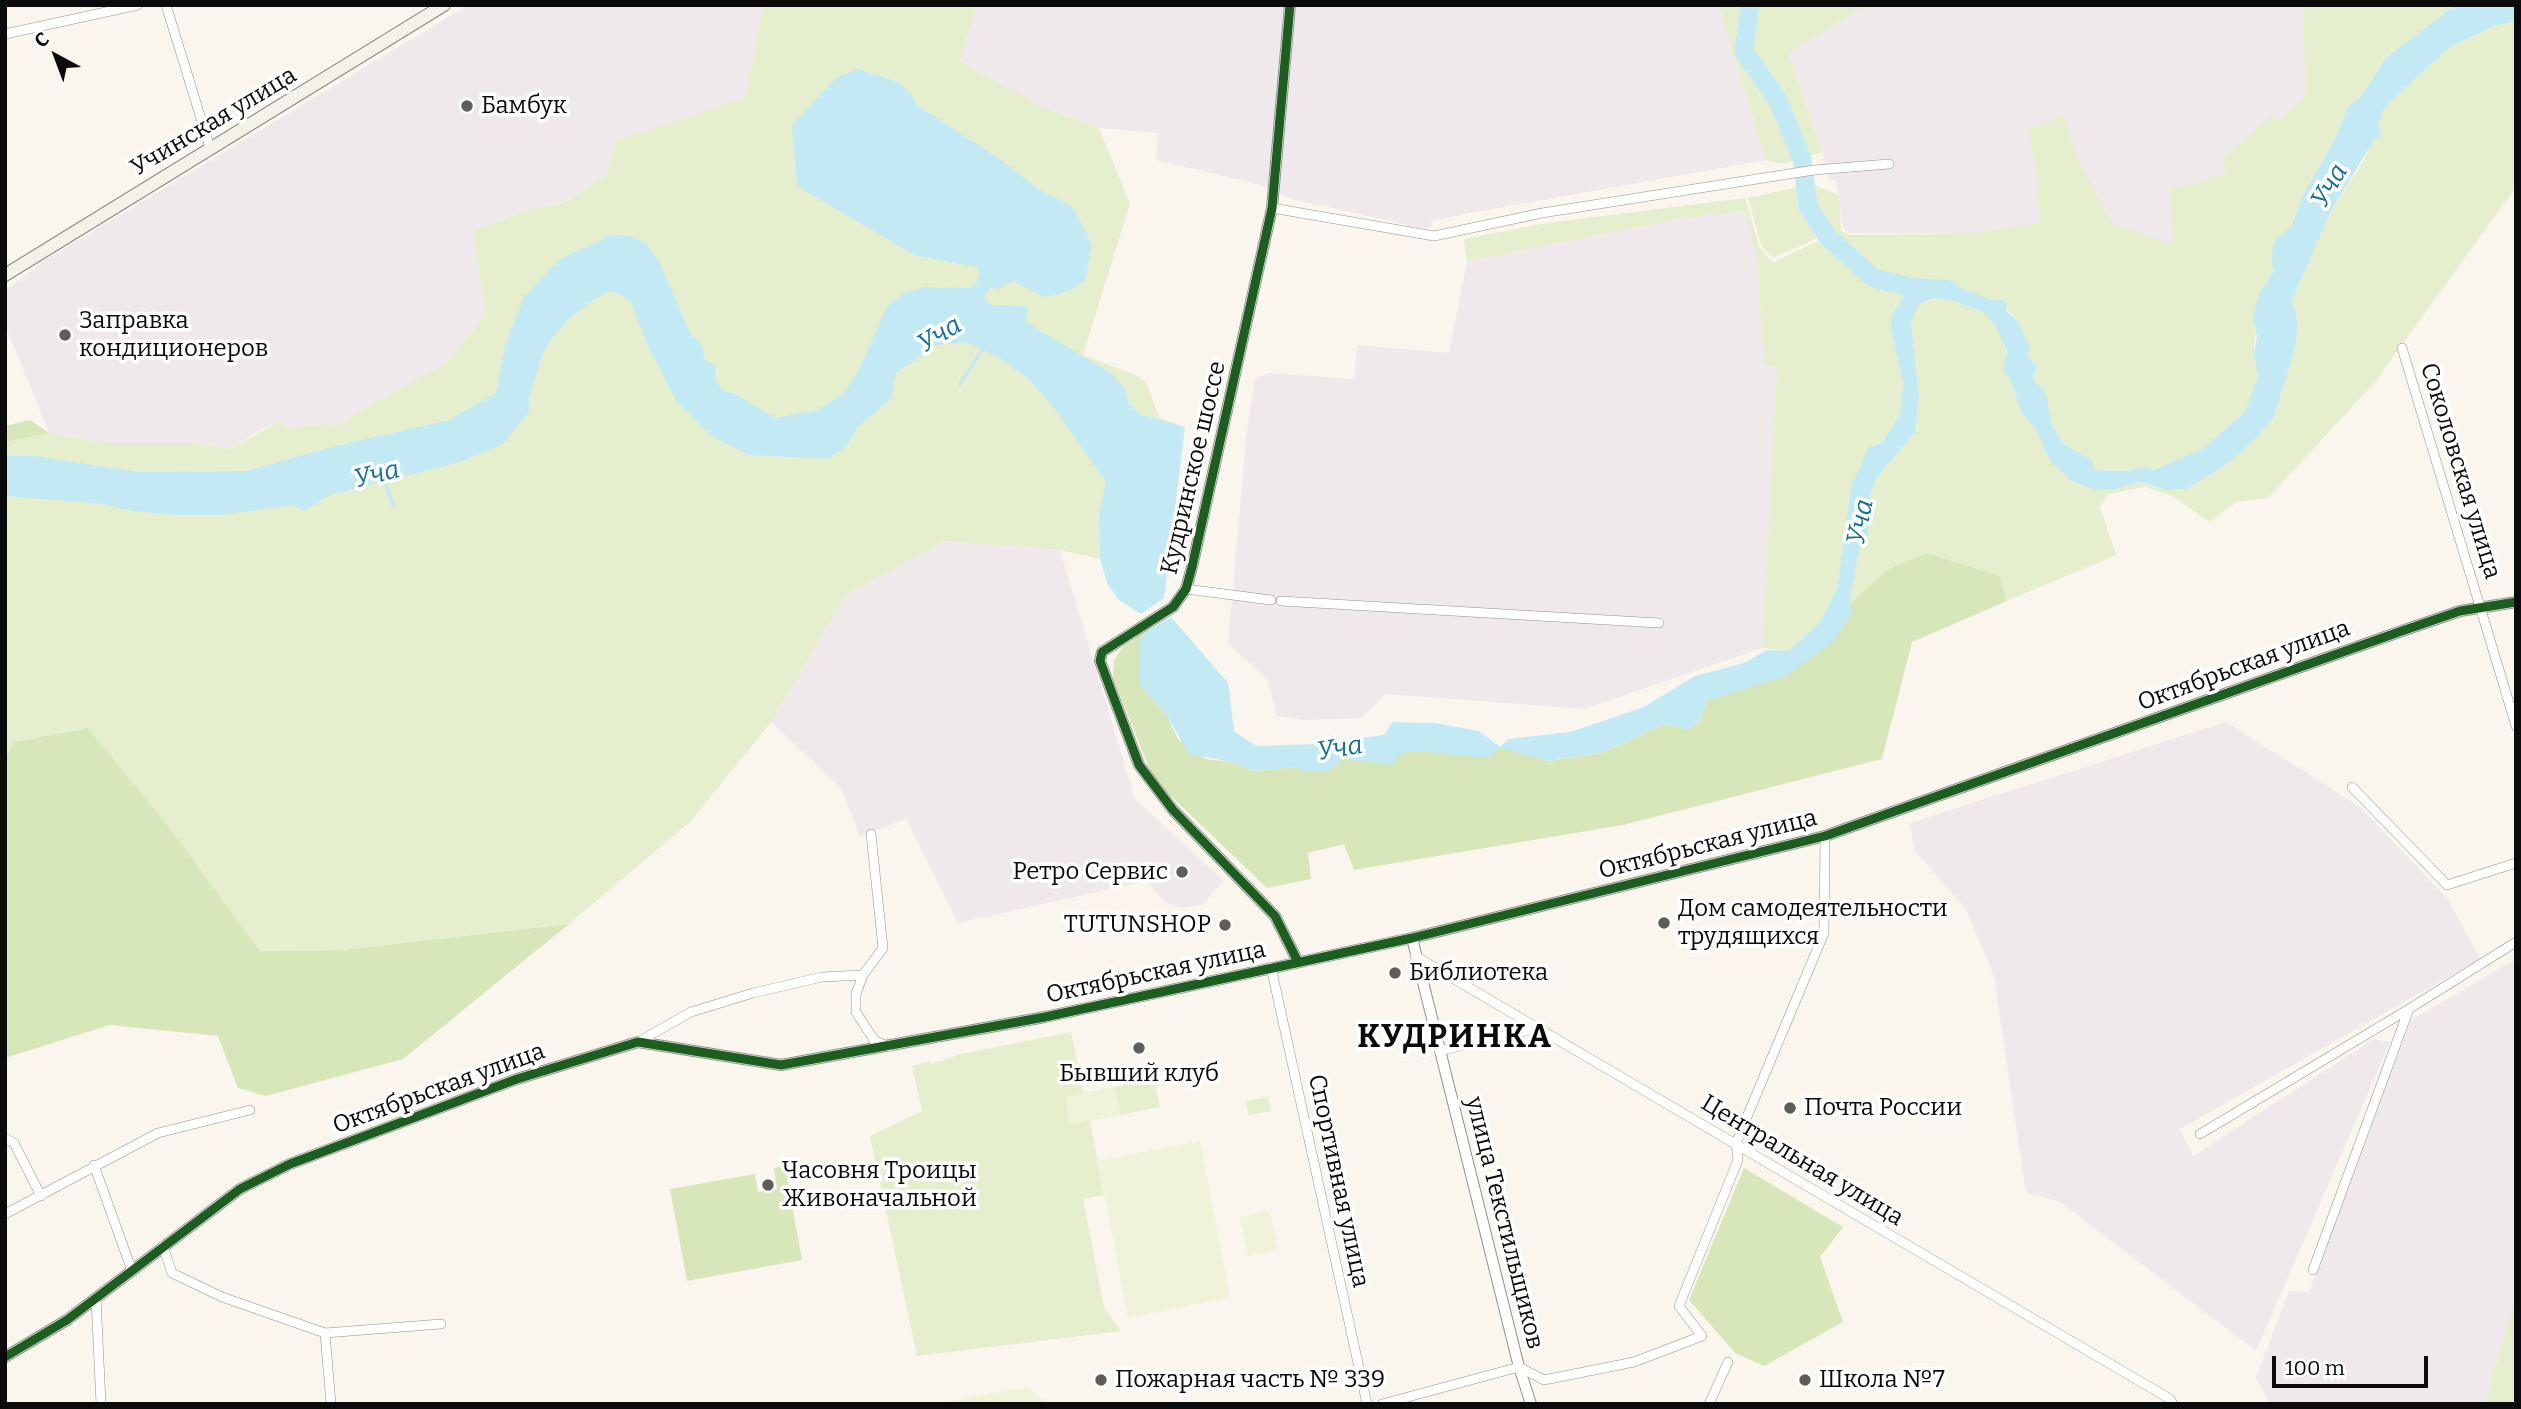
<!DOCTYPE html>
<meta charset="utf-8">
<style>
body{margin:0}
#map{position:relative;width:2521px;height:1409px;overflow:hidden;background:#faf6ee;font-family:Bitter,serif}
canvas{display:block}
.frame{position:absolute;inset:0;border:7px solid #0b0b0b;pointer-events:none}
.north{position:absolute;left:21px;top:21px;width:70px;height:70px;-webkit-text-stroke:5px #fff;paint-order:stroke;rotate:319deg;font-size:19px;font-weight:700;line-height:28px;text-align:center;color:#0b0b0b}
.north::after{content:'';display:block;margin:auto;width:24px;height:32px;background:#0b0b0b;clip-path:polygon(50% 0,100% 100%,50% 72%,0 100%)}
.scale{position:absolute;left:2272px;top:1356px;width:156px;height:32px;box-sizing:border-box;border:4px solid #0b0b0b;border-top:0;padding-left:9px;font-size:21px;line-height:24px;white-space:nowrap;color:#0b0b0b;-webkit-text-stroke:5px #fff;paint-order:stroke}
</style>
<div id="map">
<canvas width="2521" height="1409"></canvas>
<div class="frame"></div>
<div class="north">С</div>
<div class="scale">100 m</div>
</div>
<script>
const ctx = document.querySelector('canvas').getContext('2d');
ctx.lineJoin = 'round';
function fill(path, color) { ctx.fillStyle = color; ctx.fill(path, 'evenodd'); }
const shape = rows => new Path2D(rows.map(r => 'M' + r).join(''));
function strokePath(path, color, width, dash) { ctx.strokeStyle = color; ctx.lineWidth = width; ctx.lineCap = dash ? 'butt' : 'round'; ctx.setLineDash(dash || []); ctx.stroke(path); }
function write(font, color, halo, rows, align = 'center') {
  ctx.font = font + ' Bitter,serif'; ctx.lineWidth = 7; ctx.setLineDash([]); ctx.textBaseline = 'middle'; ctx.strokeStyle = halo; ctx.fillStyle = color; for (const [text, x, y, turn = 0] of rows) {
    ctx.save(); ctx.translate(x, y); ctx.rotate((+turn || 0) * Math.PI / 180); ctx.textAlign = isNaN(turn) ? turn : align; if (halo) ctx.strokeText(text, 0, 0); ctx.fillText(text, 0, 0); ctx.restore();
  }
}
const industrial = shape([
 [468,5,763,5,747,98,616,141,607,174,564,202,524,211,473,231,486,315,444,365,366,407,341,424,283,428,282,420,254,433,231,449,192,443,109,443,49,433,5,325,5,291,45,260],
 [975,5,1718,5,1766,160,1470,213,1431,221,1431,228,1421,228,1292,199,1254,183,1156,160,1158,133,1099,128,1041,106,960,61,976,10],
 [1867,5,2303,5,2306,96,2225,175,2174,245,1957,234,1848,233,1843,228,1836,180,1828,179,1822,152,1789,53],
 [1745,211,1757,259,1764,363,1777,366,1762,648,1585,709,1385,694,1362,718,1304,720,1277,716,1267,679,1228,644,1246,438,1255,379,1268,373,1354,379,1357,345,1449,353,1467,261,1675,220],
 [945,541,1060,550,1135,799,1224,881,1202,905,1179,908,1164,901,1146,881,958,923,906,819,860,836,841,788,771,722,845,596],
 [2226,722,2359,806,2448,899,2480,959,2180,1129,2193,1156,2374,1039,2390,1042,2256,1351,2060,1202,2026,1193,1994,976,1966,909,1914,850,1910,823],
 [2516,959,2516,1292,2485,1404,2270,1404,2256,1378,2289,1291,2309,1292,2411,1020]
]);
const green = shape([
 [763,5,975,5,976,10,960,61,1041,106,1099,128,1130,204,1083,355,1138,376,1147,383,1159,418,1185,427,1099,512,1100,559,1060,550,945,541,845,596,771,722,691,821,569,924,342,950,260,951,169,827,88,728,14,742,5,758,5,442,49,433,109,443,192,443,231,449,281,420,284,428,341,424,366,407,444,365,486,315,473,231,524,211,565,202,607,174,616,141,746,98],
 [1718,5,1867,5,1789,53,1822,152,1782,164,1766,160],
 [2303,5,2455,5,2385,59,2363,94,2348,107,2335,139,2301,199,2291,228,2271,257,2274,271,2269,277,2256,325,2254,353,2258,377,2245,413,2204,449,2178,461,2154,470,2148,467,2126,471,2096,470,2091,459,2065,445,2052,426,2033,380,2037,366,2027,356,2017,320,1997,299,1991,301,1959,287,1908,291,1891,316,1891,329,1903,383,1900,414,1882,443,1869,447,1851,486,1837,589,1821,621,1789,651,1762,648,1777,366,1764,364,1757,259,1745,211,1675,220,1467,261,1464,239,1546,223,1745,198,1760,248,1773,262,1829,236,1813,202,1814,185,1839,195,1841,230,1848,235,1957,234,2039,224,2038,180,2028,129,2063,115,2078,160,2112,224,2174,245,2169,190,2225,175,2224,158,2274,114,2280,121,2306,96],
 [2516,21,2516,187,2375,382,2268,498,2237,502,2209,522,2171,495,2145,487,2108,494,2100,507,2116,555,2007,601,2000,576,1849,605,1859,552,1868,535,1870,496,1877,478,1915,432,1919,396,1911,322,1919,304,1938,296,1982,311,1995,325,2005,343,2010,378,2022,414,2035,428,2051,462,2116,489,2139,482,2156,488,2224,466,2250,445,2274,417,2295,349,2298,324,2291,300,2332,209,2364,160,2385,107,2450,47,2494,26],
 [1811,184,1811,203,1806,206,1822,236,1773,258,1762,247,1748,198],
 [1071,1032,1084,1093,1154,1079,1160,1107,1090,1121,1104,1195,1083,1199,1104,1308,1121,1331,917,1356,870,1136,922,1111,912,1066,930,1061,931,1064,961,1054],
 [1268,1097,1271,1111,1248,1115,1246,1101],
 [2516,1292,2516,1404,2485,1404]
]);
const forest = shape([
 [30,420,49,433,5,442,5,426],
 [1926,553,2000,576,2007,601,1912,642,1882,759,1623,825,1354,870,1344,844,1308,853,1311,879,1267,888,1154,780,1113,678,1114,660,1123,647,1145,632,1140,642,1140,685,1166,714,1178,739,1206,759,1232,762,1252,771,1295,767,1305,771,1343,759,1362,759,1414,751,1500,747,1549,761,1602,753,1665,724,1688,730,1701,719,1706,701,1766,681,1887,570],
 [88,728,169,827,260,951,342,950,569,924,403,1059,266,1096,238,1088,218,1036,110,1025,5,1058,5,758,14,742],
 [785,1166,802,1260,687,1281,670,1189,755,1174,758,1192,777,1189,774,1168],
 [1744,1168,1843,1227,1820,1257,1843,1322,1764,1366,1735,1353,1689,1300]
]);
const pitch = shape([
 [1115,1087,1121,1115,1070,1124,1065,1097],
 [1200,1141,1230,1297,1128,1318,1098,1161],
 [1270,1211,1278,1250,1248,1256,1240,1217],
 [1029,1388,1048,1404,936,1404,1014,1389]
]);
const water = shape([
 [2455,5,2516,5,2516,21,2494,26,2450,47,2385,107,2378,125,2381,137,2375,138,2332,209,2292,300,2298,324,2295,349,2274,417,2250,445,2224,466,2186,489,2167,490,2139,482,2116,489,2096,490,2072,481,2051,462,2035,428,2022,414,2010,378,2003,372,2007,351,1995,325,1982,311,1938,296,1919,304,1911,322,1919,396,1915,432,1877,478,1870,496,1868,535,1859,552,1849,605,1853,612,1835,640,1787,676,1706,701,1701,719,1688,730,1665,724,1602,753,1548,761,1501,748,1488,758,1414,751,1398,755,1394,765,1343,759,1329,771,1305,771,1295,767,1252,771,1232,762,1189,754,1166,714,1140,685,1140,642,1145,632,1171,617,1228,683,1234,731,1256,746,1318,744,1384,735,1393,722,1435,723,1479,731,1500,747,1508,739,1571,732,1644,707,1695,676,1744,663,1767,650,1789,651,1821,621,1837,589,1851,486,1869,447,1882,443,1900,414,1903,383,1891,329,1891,316,1908,291,1959,287,1991,300,2005,300,2007,312,2017,320,2030,346,2027,356,2037,366,2033,380,2045,390,2052,426,2065,445,2091,459,2096,470,2126,471,2148,467,2154,470,2203,449,2245,412,2258,377,2254,353,2257,337,2253,317,2259,294,2274,271,2271,257,2275,240,2291,228,2301,199,2335,139,2348,107,2363,94,2385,59],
 [857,69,898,82,911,94,918,106,997,157,1041,191,1072,206,1092,244,1085,281,1069,291,1044,297,1013,281,997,290,991,287,984,297,991,305,1025,306,1028,310,1026,322,1112,374,1126,390,1129,404,1139,414,1185,427,1164,598,1141,614,1119,600,1108,585,1100,559,1099,512,1106,482,1055,409,1031,381,1000,358,965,342,937,345,896,373,891,398,858,427,845,448,827,459,749,455,710,435,675,399,650,350,630,301,618,293,607,292,595,299,570,318,552,338,542,355,529,397,529,412,503,444,460,462,330,495,304,511,293,505,222,515,179,515,132,511,103,504,5,496,5,456,35,456,139,472,246,471,336,446,449,420,496,393,505,346,524,297,559,260,609,236,628,235,645,243,659,262,691,334,703,346,704,359,715,365,715,380,724,392,733,393,775,418,818,410,843,394,857,374,887,307,904,293,925,287,968,288,976,284,980,275,977,267,914,255,797,186,792,125,837,77]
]);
const stream = shape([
 [960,384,982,350],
 [384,478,393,506]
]);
const river = shape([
 [1750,5,1744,52,1778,100,1802,159,1808,206,1828,237,1873,278,1910,287,1950,290]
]);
const minor = shape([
 [166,5,210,148],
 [5,34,138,5],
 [1272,208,1434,236,1542,213,1814,170,1889,164],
 [2402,348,2516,726],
 [1186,589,1271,600],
 [1281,601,1659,623],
 [2352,787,2447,885,2516,863],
 [1415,956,2170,1399,2173,1404],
 [1271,967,1367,1404],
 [863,975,856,994,856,1012,874,1040,889,1047],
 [638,1042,691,1012,753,993,822,977,863,975,883,948,871,834],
 [1439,1051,1539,1028],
 [2200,1134,2409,1009,2516,942],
 [5,1138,14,1143,41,1196],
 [94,1165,132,1271],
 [5,1214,158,1133,250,1110],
 [163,1246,172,1273,222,1297,325,1333,441,1324],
 [2313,1270,2409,1009],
 [96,1298,101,1404],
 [325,1333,331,1404],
 [1382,1404,1519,1367,1544,1380,1634,1362,1702,1336,1679,1306,1738,1160,1736,1143,1824,933,1825,836],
 [1709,1404,1728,1362]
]);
const tertiary = shape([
 [1290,5,1272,208,1192,567,1186,589,1173,607,1102,652,1100,661,1139,765,1173,810,1275,916,1298,962],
 [1412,938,1519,1367,1531,1404],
 [5,1357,67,1320,240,1189,290,1164,517,1079,638,1042,781,1065,1045,1017,1412,938,1825,836,2399,632,2460,611,2516,602]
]);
const secondary = shape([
 [5,275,444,5]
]);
const cycleway = shape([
 [1290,5,1272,208,1192,567,1186,589,1173,607,1102,652,1100,661,1139,765,1173,810,1275,916,1298,962],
 [5,1357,67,1320,240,1189,290,1164,517,1079,638,1042,781,1065,1045,1017,1412,938,1825,836,2399,632,2460,611,2516,602]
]);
const markers = [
 [467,106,7,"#5f5d5a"],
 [65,335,7,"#5f5d5a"],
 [1182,872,7,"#5f5d5a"],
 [1664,923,7,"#5f5d5a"],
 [1225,925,7,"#5f5d5a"],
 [1395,973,7,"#5f5d5a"],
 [1139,1048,7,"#5f5d5a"],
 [1790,1108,7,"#5f5d5a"],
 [768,1185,7,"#5f5d5a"],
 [1101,1380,7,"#5f5d5a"],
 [1805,1380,7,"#5f5d5a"]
];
const poiNames = [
 ["Бамбук",481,106],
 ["Заправка",79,321],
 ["кондиционеров",79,349],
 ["Ретро Сервис",1168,872,"right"],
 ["Дом самодеятельности",1678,909],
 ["трудящихся",1678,937],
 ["TUTUNSHOP",1211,925,"right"],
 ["Библиотека",1409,973],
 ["Бывший клуб",1139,1074,"center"],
 ["Почта России",1804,1108],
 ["Часовня Троицы",782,1171],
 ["Живоначальной",782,1199],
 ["Пожарная часть № 339",1115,1380],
 ["Школа №7",1819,1380]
];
const streetNames = [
 ["Учинская улица",214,122,-31],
 ["Кудринское шоссе",1194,468,-77],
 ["Соколовская улица",2460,471,73],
 ["Октябрьская улица",2244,666,-20],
 ["Октябрьская улица",1708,845,-14],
 ["Октябрьская улица",1156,973,-12],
 ["Октябрьская улица",439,1089,-20],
 ["Центральная улица",1802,1161,31],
 ["Спортивная улица",1338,1181,78],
 ["улица Текстильщиков",1504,1223,76]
];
const waterNames = [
 ["Уча",2330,186,-59],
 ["Уча",940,335,-31],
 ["Уча",377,475,-14],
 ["Уча",1861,522,-78],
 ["Уча",1340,749,-9]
];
const districtNames = [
 ["КУДРИНКА",1455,1038]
];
fill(industrial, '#f0e9ec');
fill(green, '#e6efcd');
fill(forest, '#d7e7ba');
fill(pitch, '#eff3d7');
fill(water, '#c3e9f5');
strokePath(stream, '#c3e9f5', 3.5);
strokePath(river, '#c3e9f5', 19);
strokePath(minor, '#93918d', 10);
strokePath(tertiary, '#93918d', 12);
strokePath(secondary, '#898784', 14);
strokePath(minor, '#fefefc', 9);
strokePath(tertiary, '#fefefc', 10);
strokePath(secondary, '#f4f1e8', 12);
strokePath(cycleway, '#1b5e20', 9);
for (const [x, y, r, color] of markers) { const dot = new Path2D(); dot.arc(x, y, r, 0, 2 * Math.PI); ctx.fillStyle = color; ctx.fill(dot); strokePath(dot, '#fff', 2.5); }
write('24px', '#0b0b0b', '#fff', poiNames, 'left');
write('24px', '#0b0b0b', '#fff', streetNames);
write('italic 26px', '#1171a0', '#fff', waterNames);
ctx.letterSpacing = '2px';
write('bold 32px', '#0b0b0b', '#fff', districtNames);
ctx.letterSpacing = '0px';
</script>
